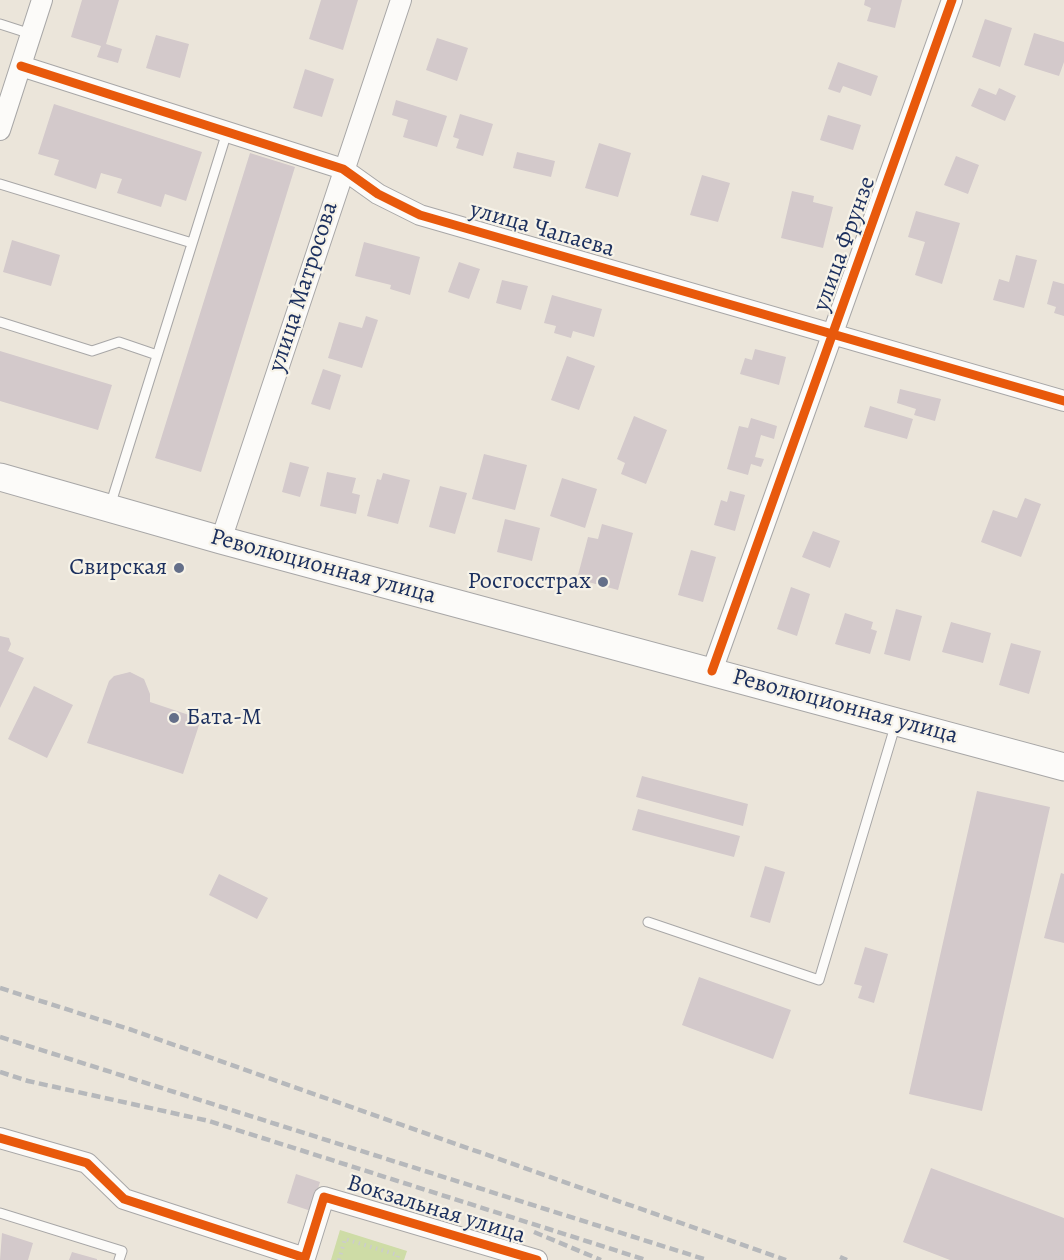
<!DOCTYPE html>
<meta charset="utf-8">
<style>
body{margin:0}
canvas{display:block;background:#ebe5da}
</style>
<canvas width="1064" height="1260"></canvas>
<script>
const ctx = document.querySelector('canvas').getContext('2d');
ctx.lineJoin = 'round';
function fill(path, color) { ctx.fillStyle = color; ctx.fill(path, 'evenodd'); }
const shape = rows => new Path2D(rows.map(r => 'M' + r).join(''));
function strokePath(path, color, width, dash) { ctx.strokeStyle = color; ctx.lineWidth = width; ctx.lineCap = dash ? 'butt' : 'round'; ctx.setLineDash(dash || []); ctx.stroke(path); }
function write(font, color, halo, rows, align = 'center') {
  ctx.font = font + ' Alegreya,serif'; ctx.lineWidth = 4.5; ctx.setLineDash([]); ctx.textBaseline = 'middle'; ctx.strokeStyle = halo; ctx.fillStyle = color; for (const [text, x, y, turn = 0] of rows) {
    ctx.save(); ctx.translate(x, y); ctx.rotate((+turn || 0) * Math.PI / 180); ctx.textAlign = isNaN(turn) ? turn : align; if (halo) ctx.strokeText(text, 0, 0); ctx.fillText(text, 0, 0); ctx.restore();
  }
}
const green = shape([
 [340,1230,407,1251,404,1260,331,1260]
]);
const building = shape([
 [82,0,119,0,106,44,122,49,118,63,97,57,101,46,71,37],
 [321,0,358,0,343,50,309,39],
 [865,0,902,0,895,28,867,21,871,8,864,5],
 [985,19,1012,28,1000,67,972,57],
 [1034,33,1064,42,1064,62,1059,76,1024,65],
 [156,35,189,44,180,78,146,68],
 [437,38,468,48,457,81,426,70],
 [838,62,878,76,871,96,843,86,840,93,828,89],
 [305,69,334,79,322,117,293,108],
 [979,88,996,95,999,88,1016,96,1005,121,971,106],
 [396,100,447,116,437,147,403,137,408,120,392,115],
 [54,104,202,152,186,201,165,194,161,207,117,193,122,179,101,173,96,189,54,175,59,160,38,154],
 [460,114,493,124,483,156,456,148,459,139,453,137],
 [828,115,861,125,853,150,820,140],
 [599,143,631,153,618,197,585,188],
 [517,152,555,161,551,177,513,168],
 [250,153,295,167,201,472,155,458],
 [956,156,979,165,968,194,944,185],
 [702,175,730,183,718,222,690,215],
 [792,191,814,196,813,202,833,207,823,248,781,238],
 [916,211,960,223,942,284,915,275,925,242,908,237],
 [12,240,60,255,51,286,3,272],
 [364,242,420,257,410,295,390,289,391,285,355,276],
 [1016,255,1037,260,1024,308,993,300,999,279,1009,282],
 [459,262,480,269,469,299,448,292],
 [502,280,528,286,521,310,496,303],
 [1053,281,1064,284,1064,316,1054,313,1056,307,1047,304],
 [552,295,602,309,594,337,573,331,571,338,554,333,556,326,544,323],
 [366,316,378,320,362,368,328,358,339,322,362,328],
 [755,349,786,357,779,385,740,374,745,358,752,360],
 [0,351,112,385,98,430,0,401],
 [567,356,595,366,579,410,551,400],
 [323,369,341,375,330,410,311,404],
 [900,389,941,399,935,421,914,415,916,409,897,403],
 [870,406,913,419,907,439,864,427],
 [634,416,667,430,646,484,621,474,625,463,617,459],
 [751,418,777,426,774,439,761,435,755,457,764,459,761,467,751,464,748,475,727,469,739,426,748,428],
 [484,454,527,465,515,510,472,499],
 [290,462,309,467,300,497,282,492],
 [327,472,356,478,352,493,360,495,356,514,320,506],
 [383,473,410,480,398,524,367,516,377,479,381,480],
 [562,478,597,489,585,528,550,516],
 [440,486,467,493,455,534,429,527],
 [730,491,745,495,735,531,714,525,721,500,727,502],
 [1025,498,1041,504,1021,557,981,542,993,510,1017,518],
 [505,519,540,528,532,561,497,552],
 [602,524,633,533,618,590,577,579,588,537,598,539],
 [813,531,840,541,830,568,802,557],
 [691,550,716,557,703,602,678,595],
 [791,587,810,594,797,636,777,629],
 [896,609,922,616,910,661,884,654],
 [845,613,873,622,871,629,877,631,870,654,835,644],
 [951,622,991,633,983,663,942,652],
 [0,636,9,638,11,644,8,651,24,658,0,708],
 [1011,643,1041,651,1029,694,999,685],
 [130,672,144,679,150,694,150,702,201,719,183,774,87,743,109,681,114,676],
 [34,686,73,705,47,758,8,739],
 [642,776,748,804,743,826,636,797],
 [977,791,1050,807,982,1111,909,1094],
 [638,809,740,836,734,857,632,830],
 [765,866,785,872,770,923,750,917],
 [1061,873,1064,874,1064,943,1044,938],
 [219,874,268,898,257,919,209,895],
 [865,947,888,954,874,1003,858,998,862,986,854,984],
 [699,977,791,1010,773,1059,682,1025],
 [931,1168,1064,1218,1064,1260,950,1260,903,1242],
 [296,1174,320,1182,311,1211,287,1203],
 [2,1233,33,1243,28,1260,0,1260],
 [72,1252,97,1259,97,1260,69,1260]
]);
const path = shape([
 [339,1260,345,1239,398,1255,397,1260]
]);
const service = shape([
 [0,24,31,34],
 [0,184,192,243],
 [0,322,92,351,119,342,157,355],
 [110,506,227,132],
 [648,922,819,980,896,723],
 [0,1213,122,1251,119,1260]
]);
const minor = shape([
 [21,66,343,169,378,194,420,215,1064,401],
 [0,130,42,0],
 [221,540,401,0],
 [712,671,952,0],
 [0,1138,87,1163,124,1199,305,1258,324,1197,537,1260]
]);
const secondary = shape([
 [0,477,221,540,1064,767]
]);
const rail = shape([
 [0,988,132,1030,786,1260],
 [0,1037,707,1260],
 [0,1072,28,1081,209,1121,646,1260],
 [534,1232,601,1260],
 [840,1257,847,1260]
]);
const cycleway = shape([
 [21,66,343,169,378,194,420,215,1064,401],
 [712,671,952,0],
 [0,1138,87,1163,124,1199,305,1258,324,1197,537,1260]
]);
const markers = [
 [179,568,6,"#646f89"],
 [603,582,6,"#646f89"],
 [174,718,6,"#646f89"]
];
const streetNames = [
 ["улица Чапаева",542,230,16],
 ["улица Фрунзе",845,244,-70],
 ["улица Матросова",304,287,-72],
 ["Революционная улица",323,567,15],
 ["Революционная улица",845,707,15],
 ["Вокзальная улица",436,1210,17]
];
const poiNames = [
 ["Свирская",167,568],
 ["Росгосстрах",591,582],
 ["Бата-М",186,718,"left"]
];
fill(green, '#cedca6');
fill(building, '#d3c9cb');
strokePath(service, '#a8a7a7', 11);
strokePath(minor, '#a8a7a7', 22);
strokePath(secondary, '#a8a7a7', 29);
strokePath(path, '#cccccd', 4, [1.5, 4.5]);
strokePath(service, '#fcfbf9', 9);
strokePath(minor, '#fcfbf9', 20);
strokePath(secondary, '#fcfbf9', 27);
strokePath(rail, '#b6b8bb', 4.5, [9, 4.5]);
strokePath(cycleway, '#e8590c', 9);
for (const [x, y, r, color] of markers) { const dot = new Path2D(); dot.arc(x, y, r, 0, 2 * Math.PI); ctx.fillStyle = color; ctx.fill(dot); strokePath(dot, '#f7f3e8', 2); }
write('24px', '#1b2f5e', '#f7f3e8', streetNames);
write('24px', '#1b2f5e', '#f7f3e8', poiNames, 'right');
</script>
